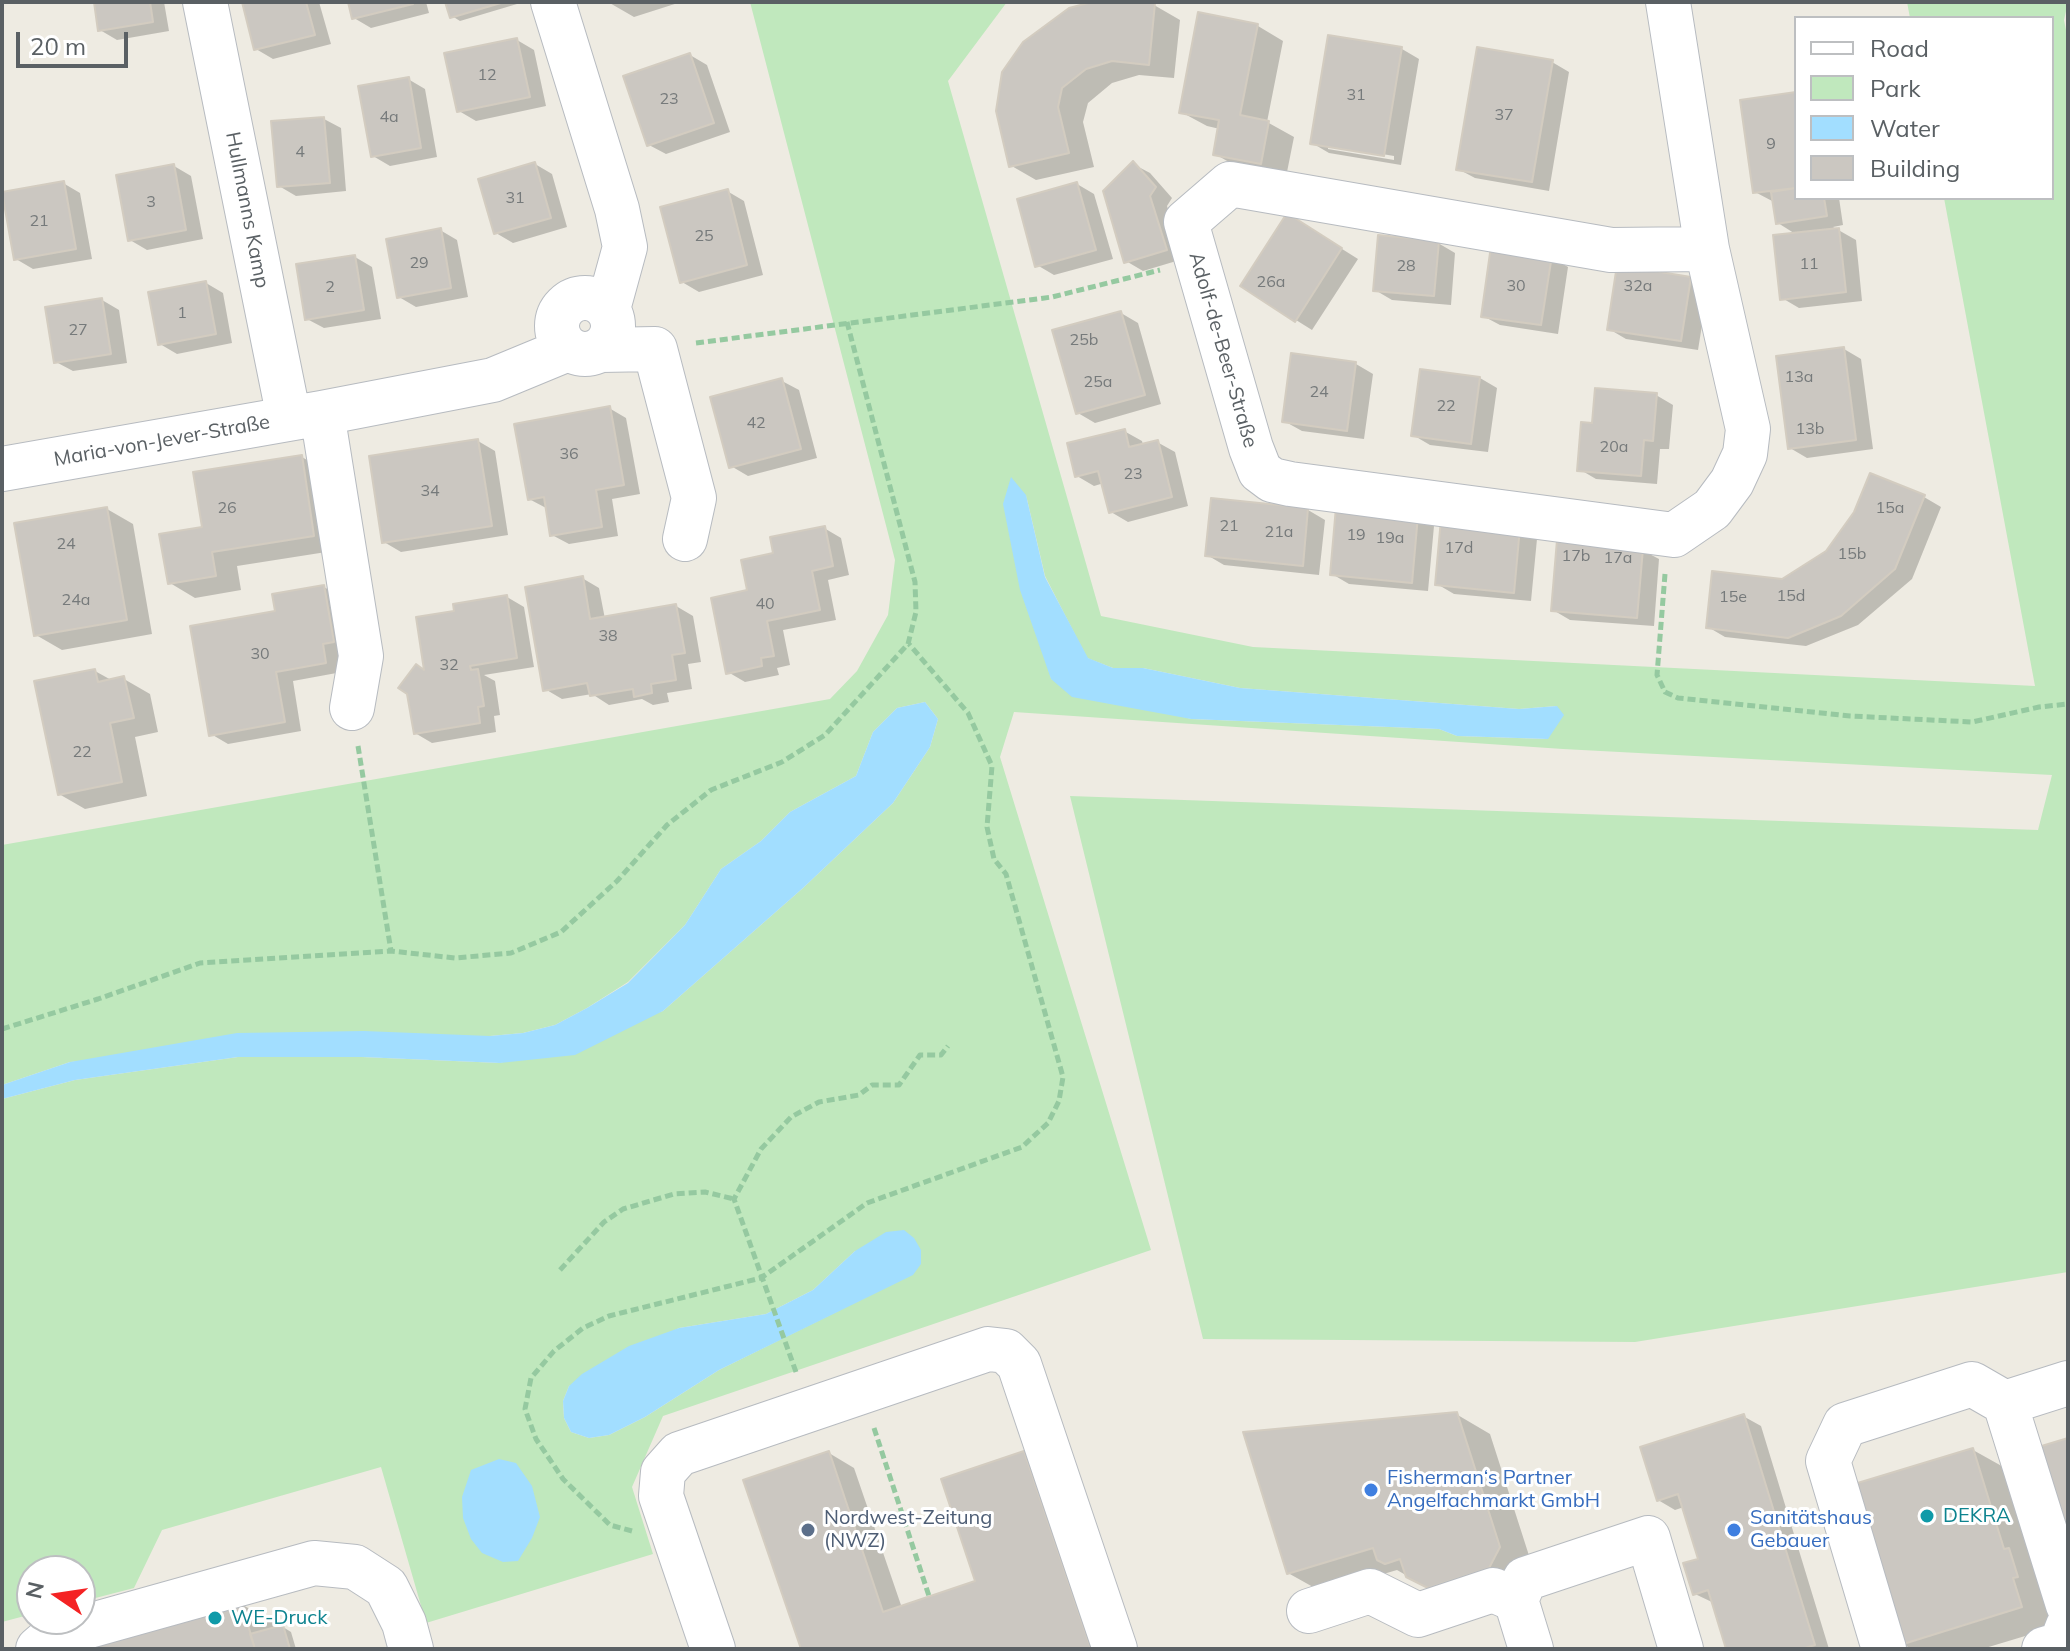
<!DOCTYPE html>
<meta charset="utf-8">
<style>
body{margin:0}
#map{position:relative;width:2070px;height:1651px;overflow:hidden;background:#eeebe2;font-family:Mulish,sans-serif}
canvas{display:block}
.frame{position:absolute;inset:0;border:4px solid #5a6064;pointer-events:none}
.legend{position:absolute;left:1794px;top:16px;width:260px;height:184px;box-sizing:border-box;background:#fff;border:2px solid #bdbfc1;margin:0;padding:10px 14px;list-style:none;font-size:24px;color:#5a6064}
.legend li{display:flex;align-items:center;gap:16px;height:40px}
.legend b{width:40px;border:2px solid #bdbfc1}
.north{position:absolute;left:16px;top:1555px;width:80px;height:80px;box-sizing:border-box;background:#fff;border:2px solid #bdbfc1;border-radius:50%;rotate:283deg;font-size:22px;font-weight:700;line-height:32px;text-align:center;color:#5a6064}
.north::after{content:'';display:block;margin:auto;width:28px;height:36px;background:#f42324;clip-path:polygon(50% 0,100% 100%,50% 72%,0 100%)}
.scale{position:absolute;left:16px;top:32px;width:112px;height:36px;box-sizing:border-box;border:4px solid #5a6064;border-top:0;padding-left:10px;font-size:24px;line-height:28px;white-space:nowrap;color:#5a6064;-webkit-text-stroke:6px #fff;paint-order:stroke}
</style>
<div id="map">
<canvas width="2070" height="1651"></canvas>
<div class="frame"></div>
<ul class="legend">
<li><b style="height:10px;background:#fff"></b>Road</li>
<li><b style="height:22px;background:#c0e8bd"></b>Park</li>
<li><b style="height:22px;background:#a2deff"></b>Water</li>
<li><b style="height:22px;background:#cbc7c1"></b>Building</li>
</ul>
<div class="north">N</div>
<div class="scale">20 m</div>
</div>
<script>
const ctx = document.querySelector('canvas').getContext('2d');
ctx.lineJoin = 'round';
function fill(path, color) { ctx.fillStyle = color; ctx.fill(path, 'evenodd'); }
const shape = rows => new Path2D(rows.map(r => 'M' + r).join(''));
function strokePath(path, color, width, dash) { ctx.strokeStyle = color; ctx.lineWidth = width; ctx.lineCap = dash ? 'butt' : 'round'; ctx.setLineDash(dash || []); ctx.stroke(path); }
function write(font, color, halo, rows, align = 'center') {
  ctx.font = font + ' Mulish,sans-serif'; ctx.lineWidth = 6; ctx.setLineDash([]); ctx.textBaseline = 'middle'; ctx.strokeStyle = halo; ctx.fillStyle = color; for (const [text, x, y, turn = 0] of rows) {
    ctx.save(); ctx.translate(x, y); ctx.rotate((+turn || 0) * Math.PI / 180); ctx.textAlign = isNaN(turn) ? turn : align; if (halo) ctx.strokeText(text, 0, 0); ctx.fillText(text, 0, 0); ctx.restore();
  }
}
const green = shape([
 [750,2,1007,2,948,81,1101,616,1253,647,2035,686,1944,198,2052,198,2052,18,1910,18,1907,2,2068,2,2064,20,2068,40,2068,1272,1635,1342,1203,1339,1070,796,2038,830,2052,775,1563,749,1014,712,1000,757,1151,1250,663,1416,632,1487,653,1554,426,1623,381,1467,162,1530,134,1588,80,1602,80,1571,32,1571,32,1614,2,1622,2,1099,75,1080,238,1057,362,1057,500,1063,663,1011,803,888,893,803,930,747,938,719,925,702,897,708,873,732,856,776,790,812,761,841,721,869,685,925,628,982,587,1008,555,1025,523,1033,490,1036,70,1062,2,1085,2,845,830,699,857,671,888,615,895,560],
 [1026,495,1045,576,1087,658,1113,668,1143,668,1240,688,1519,709,1557,706,1547,739,1457,736,1439,729,1191,719,1051,679],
 [855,1251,844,1308,719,1370,645,1417,609,1435,589,1438,571,1432,564,1418,563,1401,569,1386,679,1328,766,1314,813,1290]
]);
const water = shape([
 [1011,477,1026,495,1045,577,1088,658,1113,668,1143,668,1240,688,1519,709,1557,706,1564,715,1548,739,1457,736,1439,729,1191,719,1072,697,1051,679,1020,590,1003,504],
 [925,702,938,719,930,747,893,803,803,888,663,1011,575,1055,500,1063,362,1057,238,1057,75,1080,2,1099,2,1085,70,1062,237,1033,364,1031,490,1036,523,1033,555,1025,587,1008,628,983,685,925,721,869,761,841,790,812,856,776,873,732,897,708],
 [904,1230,914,1238,921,1250,921,1264,913,1275,719,1370,645,1417,609,1435,589,1438,571,1432,564,1418,563,1401,569,1386,582,1374,629,1346,679,1328,766,1314,813,1290,855,1251,886,1232],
 [499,1459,516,1463,532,1486,540,1517,532,1538,518,1561,503,1562,482,1553,471,1539,463,1518,462,1497,471,1470]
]);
const shadow = shape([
 [96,2,164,2,169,31,117,40,100,30],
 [244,2,319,2,331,44,273,59,256,49],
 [350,2,426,2,429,13,371,28,354,18],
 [447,2,516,2,517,4,460,21,452,16],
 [608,2,681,2,634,17],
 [1100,2,1154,5,1180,20,1174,78,1139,75,1112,83,1088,103,1083,122,1094,167,1036,180,1010,165,1070,10],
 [1258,26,1283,41,1267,122,1294,137,1286,177,1241,169,1215,154,1220,129,1207,126,1181,112],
 [1330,37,1402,49,1419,59,1401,165,1329,153,1312,143],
 [1328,145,1394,156,1394,160,1328,149],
 [517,40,534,50,546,106,476,121,459,111],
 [690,55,707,65,730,132,666,154,649,145],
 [1552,62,1569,72,1549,191,1475,178,1458,169],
 [408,79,425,89,437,157,390,166,373,156],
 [1796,94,1796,198,1839,198,1843,225,1833,227,1856,240,1862,301,1799,308,1782,298,1797,235,1778,223,1774,202,1755,192],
 [324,119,341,128,346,191,296,196,279,186],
 [535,164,552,174,567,227,513,243,496,233],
 [1133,164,1150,173,1172,198,1167,206,1183,259,1143,271,1126,261],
 [174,166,191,176,203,239,147,250,130,240],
 [63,183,80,193,92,259,33,269,16,259],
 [1077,184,1094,194,1113,259,1054,275,1037,265],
 [727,191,744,201,763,275,699,292,682,282],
 [1304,225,1358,259,1312,330,1296,320],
 [440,230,457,240,468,297,416,307,399,297],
 [1438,243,1455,253,1451,305,1392,300,1375,290],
 [355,257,372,267,381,319,324,328,307,319],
 [1551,257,1568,267,1558,334,1500,325,1483,316],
 [1690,278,1708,288,1698,350,1626,339,1609,329],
 [206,283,223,293,232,343,177,354,160,344],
 [102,300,119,310,127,363,73,371,56,362],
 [1121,313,1138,323,1161,404,1095,423,1078,413],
 [1844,349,1861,359,1873,449,1807,458,1790,448],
 [1356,364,1373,374,1364,439,1302,431,1284,421],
 [1421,371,1480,378,1497,388,1488,452,1430,445,1413,435],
 [782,381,799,390,817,458,748,476,731,466],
 [1656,395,1673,405,1669,449,1660,449,1657,484,1596,479,1579,469,1594,425],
 [609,408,626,418,640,494,612,499,618,536,569,544,552,535,548,509,529,499],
 [1124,431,1142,441,1143,445,1157,442,1175,452,1188,506,1128,522,1111,512,1104,483,1094,486,1077,476],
 [478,441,495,451,508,535,401,552,384,542],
 [302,457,327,472,339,550,237,566,241,590,195,598,170,583,204,529],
 [1924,497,1941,507,1912,579,1858,625,1806,646,1725,637,1708,627],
 [107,509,133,524,152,634,62,650,36,635],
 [1308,510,1325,520,1319,575,1224,565,1207,555],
 [1417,517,1434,526,1428,591,1349,584,1332,574],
 [1443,521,1537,539,1531,601,1454,594,1437,584],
 [824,528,841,538,849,575,828,580,836,620,783,630,790,665,777,668,779,675,745,682,728,672,749,592,775,555],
 [1642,550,1659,559,1654,626,1570,620,1553,610],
 [582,578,599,588,605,619,676,606,693,616,701,662,688,664,692,689,667,693,669,702,653,705,642,699,609,705,592,694,562,699,545,689],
 [324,587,341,597,342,672,293,681,301,731,228,744,211,734,277,613],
 [507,597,524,607,534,667,484,675,495,681,500,715,494,716,496,732,432,743,415,733,427,673],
 [95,671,113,681,124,679,150,694,158,732,135,737,147,796,85,809,59,794],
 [1456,1414,1490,1434,1533,1568,1442,1596,1397,1570,1322,1592,1288,1573],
 [1743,1416,1761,1426,1829,1649,1728,1649,1714,1603,1695,1594,1701,1560,1684,1507,1675,1510,1658,1500],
 [1973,1450,2007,1469,2055,1627,1982,1649,1911,1649,1902,1643],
 [829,1453,854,1468,902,1608,977,1582,1023,1453,1049,1468,1110,1649,803,1649],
 [241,1604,275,1623,276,1629,283,1627,291,1632,296,1649,84,1649]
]);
const building = shape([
 [94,2,150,2,153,22,98,31,94,2],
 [242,2,306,2,315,35,254,50,242,2],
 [348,2,413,2,413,4,352,19,348,2],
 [445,2,504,2,450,18,445,2],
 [1092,2,1155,3,1149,65,1112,61,1086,69,1062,88,1058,107,1069,153,1009,167,996,111,1002,72,1023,42,1069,8,1092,2],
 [1198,12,1258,24,1240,115,1269,121,1261,164,1213,155,1219,120,1179,113,1198,12],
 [1328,35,1402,47,1384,156,1310,144,1328,35],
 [517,38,530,97,457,112,444,53,517,38],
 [1477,47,1553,60,1532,182,1456,170,1477,47],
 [690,53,714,123,647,146,623,76,690,53],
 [409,77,421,148,371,157,358,86,409,77],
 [1796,92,1796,188,1753,193,1740,100,1796,92],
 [324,117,330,183,277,187,271,121,324,117],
 [1133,161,1156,187,1150,196,1167,250,1124,263,1103,191,1133,161],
 [535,162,551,218,494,234,478,179,535,162],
 [174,164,186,230,128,241,116,175,174,164],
 [64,181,76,249,14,260,2,192,64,181],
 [1077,182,1096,250,1035,267,1017,199,1077,182],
 [1796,188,1796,198,1824,198,1827,216,1776,224,1771,192,1796,188],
 [728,189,747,265,680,283,660,207,728,189],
 [1287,213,1342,248,1295,322,1240,286,1287,213],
 [441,228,451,288,397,298,386,239,441,228],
 [1839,228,1846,292,1780,300,1773,235,1839,228],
 [1378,235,1439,241,1434,296,1373,291,1378,235],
 [1491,246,1552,255,1541,325,1481,317,1491,246],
 [355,255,364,310,305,320,296,264,355,255],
 [1617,265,1691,277,1681,341,1607,330,1617,265],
 [206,281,216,334,158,345,148,292,206,281],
 [102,298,111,354,54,363,45,307,102,298],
 [1121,311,1145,395,1076,414,1052,330,1121,311],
 [1844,347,1856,440,1788,449,1776,356,1844,347],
 [1291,353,1356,362,1347,431,1282,422,1291,353],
 [1420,369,1480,377,1471,444,1411,436,1420,369],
 [782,378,801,449,729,468,710,397,782,378],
 [1595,388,1657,393,1653,441,1644,440,1641,476,1577,471,1581,422,1592,423,1595,388],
 [610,406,624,485,596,490,602,527,550,536,544,497,528,500,514,424,610,406],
 [1125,429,1129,447,1158,440,1172,497,1109,513,1098,471,1075,477,1067,443,1125,429],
 [478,439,492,526,382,543,369,456,478,439],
 [302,455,314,536,212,552,216,576,168,584,159,534,202,527,193,472,302,455],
 [1870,473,1925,495,1895,569,1841,616,1788,638,1706,628,1712,571,1782,579,1826,551,1854,512,1870,473],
 [1211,498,1308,508,1303,566,1205,556,1211,498],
 [107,507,127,620,34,636,14,523,107,507],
 [1336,507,1418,515,1412,583,1330,575,1336,507],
 [1441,519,1520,527,1514,593,1435,585,1441,519],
 [825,526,833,566,812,571,820,610,767,621,774,656,761,658,762,666,726,674,711,598,747,590,741,560,773,553,770,537,825,526],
 [1557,540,1643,548,1637,618,1551,611,1557,540],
 [583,576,590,619,676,604,685,653,672,655,676,680,651,684,652,693,634,697,633,689,590,696,587,683,543,691,525,587,583,576],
 [324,585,334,642,323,644,326,663,276,672,285,722,209,736,190,626,275,611,272,594,324,585],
 [507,595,517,658,470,666,471,670,478,669,484,706,478,707,480,723,414,734,407,694,398,688,416,664,424,670,416,617,454,611,453,604,507,595],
 [95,669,98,682,124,676,134,718,110,723,122,782,58,795,34,681,95,669],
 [1457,1412,1500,1547,1489,1568,1428,1588,1406,1577,1400,1559,1385,1564,1377,1560,1373,1548,1287,1574,1243,1432,1457,1412],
 [1744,1414,1815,1645,1802,1649,1726,1649,1708,1590,1693,1595,1683,1563,1698,1559,1678,1494,1657,1501,1640,1447,1744,1414],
 [2068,1438,2068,1530,2061,1532,2035,1448,2068,1438],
 [1973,1448,2004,1549,2009,1548,2018,1577,2013,1578,2022,1607,1900,1645,1851,1485,1973,1448],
 [829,1451,883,1612,975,1581,941,1479,1024,1451,1091,1649,801,1649,743,1480,829,1451],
 [241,1601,255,1649,77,1649,241,1601],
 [283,1625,290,1649,255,1649,250,1634,283,1625]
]);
const path = shape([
 [696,343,1052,297,1160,270],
 [1665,574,1657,675,1665,692,1678,698,1850,716,1972,722,2039,707,2068,704],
 [358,746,391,951],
 [2,1029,98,999,200,963,391,951,455,958,511,953,561,932,617,881,667,825,711,790,782,762,825,735,908,644,916,612,915,582,847,322],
 [560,1270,604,1222,623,1209,674,1194,705,1192,734,1199],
 [796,1372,734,1199,761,1149,791,1117,819,1102,859,1095,872,1085,899,1085,920,1055,941,1055,948,1046],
 [874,1428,929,1596],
 [632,1531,610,1525,563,1479,536,1439,525,1409,531,1378,554,1351,583,1328,609,1316,761,1278,867,1203,1022,1147,1048,1123,1059,1101,1063,1077,1006,874,994,859,987,827,992,766,968,713,909,644]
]);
const minor = shape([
 [205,2,289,418],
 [553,2,617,209,625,247,608,309],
 [1668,2,1707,249,1748,429,1745,454,1732,482,1712,509,1674,535,1290,484,1272,480,1260,471,1251,448,1186,222,1230,184,1611,250,1707,249],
 '557 326a28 28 0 1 1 56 0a28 28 0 1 1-56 0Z',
 [601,350,655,349,694,498,685,539],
 [322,413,361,656,352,708],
 [2,469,322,413,493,380,568,349],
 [2005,1403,2068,1605],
 [1516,1600,1525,1579,1648,1538,1681,1649],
 [1309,1611,1370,1591,1418,1615,1493,1590,1516,1600,1531,1649],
 [38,1649,53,1636,314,1563,355,1567,386,1587,404,1623,411,1649],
 [713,1649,661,1496,663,1472,679,1454,988,1349,1006,1351,1019,1364,1115,1649],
 [1884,1649,1828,1461,1845,1425,1972,1384,2005,1403,2068,1383],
 [2044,1649,2061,1644,2068,1626]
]);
const markers = [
 [1371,1490,8,"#3f7fe0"],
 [1927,1516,8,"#0f9aa8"],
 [808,1530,8,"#5c6f8a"],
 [1734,1530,8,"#3f7fe0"],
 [215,1618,8,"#0f9aa8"]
];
const numberNames = [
 ["12",487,75],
 ["31",1356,95],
 ["23",669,99],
 ["37",1504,115],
 ["4a",389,117],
 ["9",1771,144],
 ["4",300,152],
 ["31",515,198],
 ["3",151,202],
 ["21",39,221],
 ["25",704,236],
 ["29",419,263],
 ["11",1809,264],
 ["28",1406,266],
 ["26a",1271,282],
 ["30",1516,286],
 ["32a",1638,286],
 ["2",330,287],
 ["1",182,313],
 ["27",78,330],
 ["25b",1084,340],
 ["13a",1799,377],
 ["25a",1098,382],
 ["24",1319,392],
 ["22",1446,406],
 ["42",756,423],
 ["13b",1810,429],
 ["20a",1614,447],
 ["36",569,454],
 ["23",1133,474],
 ["34",430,491],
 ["26",227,508],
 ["15a",1890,508],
 ["21",1229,526],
 ["21a",1279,532],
 ["19",1356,535],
 ["19a",1390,538],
 ["24",66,544],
 ["17d",1459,548],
 ["15b",1852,554],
 ["17b",1576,556],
 ["17a",1618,558],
 ["15d",1791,596],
 ["15e",1733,597],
 ["24a",76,600],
 ["40",765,604],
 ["38",608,636],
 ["30",260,654],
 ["32",449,665],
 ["22",82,752]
];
const streetNames = [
 ["Hullmanns Kamp",247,210,79],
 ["Adolf-de-Beer-Straße",1223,350,74],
 ["Maria-von-Jever-Straße",162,441,-10]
];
const shopNames = [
 ["Fisherman‘s Partner",1387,1478],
 ["Angelfachmarkt GmbH",1387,1501],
 ["Sanitätshaus",1750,1518],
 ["Gebauer",1750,1541]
];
const cultureNames = [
 ["DEKRA",1943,1516],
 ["WE-Druck",231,1618]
];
const serviceNames = [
 ["Nordwest-Zeitung",824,1518],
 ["(NWZ)",824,1541]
];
fill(green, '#c0e8bd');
fill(water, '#a2deff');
fill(shadow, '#0003');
fill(building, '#cbc7c1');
strokePath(building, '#d3ccc0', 2);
strokePath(minor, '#b7bbc0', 46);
strokePath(path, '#95c9a0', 5, [8, 4]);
strokePath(minor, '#fff', 44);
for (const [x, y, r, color] of markers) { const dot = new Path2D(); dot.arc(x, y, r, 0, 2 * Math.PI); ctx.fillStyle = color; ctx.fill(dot); strokePath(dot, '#fff', 3); }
write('16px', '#767a7b', null, numberNames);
write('20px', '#5a6064', '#fff', streetNames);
write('20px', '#366cbe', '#fff', shopNames, 'left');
write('20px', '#0d838f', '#fff', cultureNames, 'left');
write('20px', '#4e5e75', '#fff', serviceNames, 'left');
</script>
